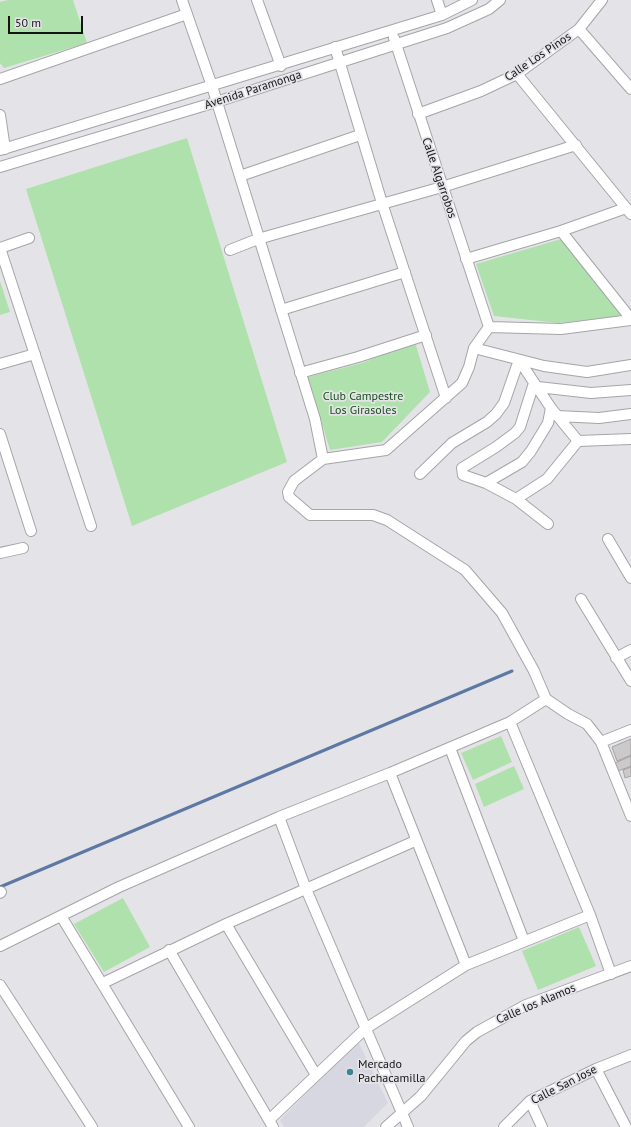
<!DOCTYPE html>
<style>
body{margin:0}
#map{position:relative;width:631px;height:1127px;overflow:hidden;background:#e4e4e8;font-family:"PT Sans",sans-serif}
canvas{display:block}
.scale{position:absolute;left:8px;top:16px;width:75px;height:18px;box-sizing:border-box;border:2px solid #141415;border-top:0;padding-left:5px;font-size:12px;line-height:14px;white-space:nowrap;color:#141415;-webkit-text-stroke:3px #e4e4e8;paint-order:stroke}
</style>
<div id="map">
<canvas width="631" height="1127"></canvas>
<div class="scale">50 m</div>
</div>
<script>
const ctx = document.querySelector('canvas').getContext('2d');
ctx.lineJoin = 'round';
function fill(path, color) { ctx.fillStyle = color; ctx.fill(path, 'evenodd'); }
const shape = rows => new Path2D(rows.map(r => 'M' + r).join(''));
function strokePath(path, color, width, dash) { ctx.strokeStyle = color; ctx.lineWidth = width; ctx.lineCap = dash ? 'butt' : 'round'; ctx.setLineDash(dash || []); ctx.stroke(path); }
function write(font, color, halo, rows, align = 'center') {
  ctx.font = font + ' "PT Sans",sans-serif'; ctx.lineWidth = 3.5; ctx.setLineDash([]); ctx.textBaseline = 'middle'; ctx.strokeStyle = halo; ctx.fillStyle = color; for (const [text, x, y, turn = 0] of rows) {
    ctx.save(); ctx.translate(x, y); ctx.rotate((+turn || 0) * Math.PI / 180); ctx.textAlign = isNaN(turn) ? turn : align; if (halo) ctx.strokeText(text, 0, 0); ctx.fillText(text, 0, 0); ctx.restore();
  }
}
const built = shape([
 [358,1041,388,1103,364,1127,284,1127,280,1120]
]);
const green = shape([
 [8,0,73,0,87,43,4,68,0,63,0,2],
 [187,138,287,462,132,526,26,189],
 [561,239,622,316,558,323,494,316,476,264],
 [0,281,10,312,0,315],
 [415,342,430,392,382,442,330,450,308,377,362,363],
 [501,736,512,762,473,780,461,753],
 [514,766,524,789,484,807,475,784],
 [123,898,150,947,104,972,74,924],
 [579,927,596,966,538,990,522,951]
]);
const stream = shape([
 [0,887,512,671]
]);
const building = shape([
 [631,739,631,755,617,761,612,747,631,739],
 [631,756,631,766,618,771,615,763,631,756],
 [631,767,631,776,625,778,623,770,631,767]
]);
const minor = shape([
 [182,0,212,86,315,419,323,459],
 [257,0,281,66],
 [437,0,442,15],
 [579,29,631,89],
 [394,38,489,327],
 [335,47,382,203,446,398],
 [517,74,631,214],
 [0,79,187,14],
 [418,114,481,91,517,74,579,29,602,0],
 [0,115,5,149],
 [0,150,442,15,472,0],
 [0,167,216,102,447,28,489,9,500,0],
 [240,176,360,135],
 [561,231,631,319],
 [0,248,91,526],
 [0,248,29,238],
 [230,250,258,239,442,187,576,145],
 [466,259,561,231,626,208],
 [281,310,405,272],
 [631,320,561,329,489,327,474,348,469,367,462,383,386,450,323,459,294,481,288,492,289,497,310,515,373,515,387,520,465,570,502,613,534,671,546,699,568,714,587,724,601,742,631,816],
 [474,348,544,366,587,372,631,365],
 [519,360,551,408,578,441],
 [0,364,35,354],
 [300,373,358,357,426,335],
 [538,387,591,393,631,390],
 [557,416,599,418,631,414],
 [0,434,31,531],
 [420,474,452,443,487,422,496,414,504,403,519,360],
 [486,483,463,475,462,468,496,447,515,433,520,427,534,383],
 [516,499,547,479,578,441,631,439],
 [548,524,516,499,486,483,522,462,531,451,548,423,551,408],
 [608,539,631,578],
 [0,553,23,548],
 [581,599,631,681],
 [616,658,631,650],
 [510,722,590,915,611,974],
 [601,742,631,730],
 [450,748,524,941],
 [390,773,466,965],
 [279,817,306,889,408,1127],
 [0,893,1,892],
 [61,916,189,1127],
 [226,924,316,1075],
 [0,946,119,887,279,817,390,773,510,722,546,699],
 [169,950,273,1127],
 [103,983,226,924,415,841],
 [0,985,92,1127],
 [596,1069,626,1127],
 [530,1101,542,1127],
 [269,1120,365,1029,466,965,590,915],
 [386,1127,421,1096,466,1041,477,1032,526,1005,631,966],
 [504,1127,530,1101,596,1069,631,1055]
]);
const markers = [
 [350,1072,4,"#3f8591"]
];
const streetNames = [
 ["Calle Los Pinos",538,57,-34],
 ["Avenida Paramonga",253,90,-18],
 ["Calle Algarrobos",439,178,71],
 ["Calle los Alamos",536,1004,-23],
 ["Calle San Jose",564,1085,-27]
];
const parkNames = [
 ["Club Campestre",363,397],
 ["Los Girasoles",363,411]
];
const poiNames = [
 ["Mercado",358,1065],
 ["Pachacamilla",358,1079]
];
fill(built, '#d7d7e2');
fill(green, '#afe1ac');
strokePath(stream, '#5e78a4', 3);
fill(building, '#ccc9cb');
strokePath(building, '#a4a1a3', 1);
strokePath(minor, '#a5a5a8', 12);
strokePath(minor, '#fff', 10);
for (const [x, y, r, color] of markers) { const dot = new Path2D(); dot.arc(x, y, r, 0, 2 * Math.PI); ctx.fillStyle = color; ctx.fill(dot); strokePath(dot, '#e4e4e8', 1.5); }
write('12px', '#141415', '#e4e4e8', streetNames);
write('12px', '#175018', '#e4e4e8', parkNames);
write('12px', '#141415', '#e4e4e8', poiNames, 'left');
</script>
